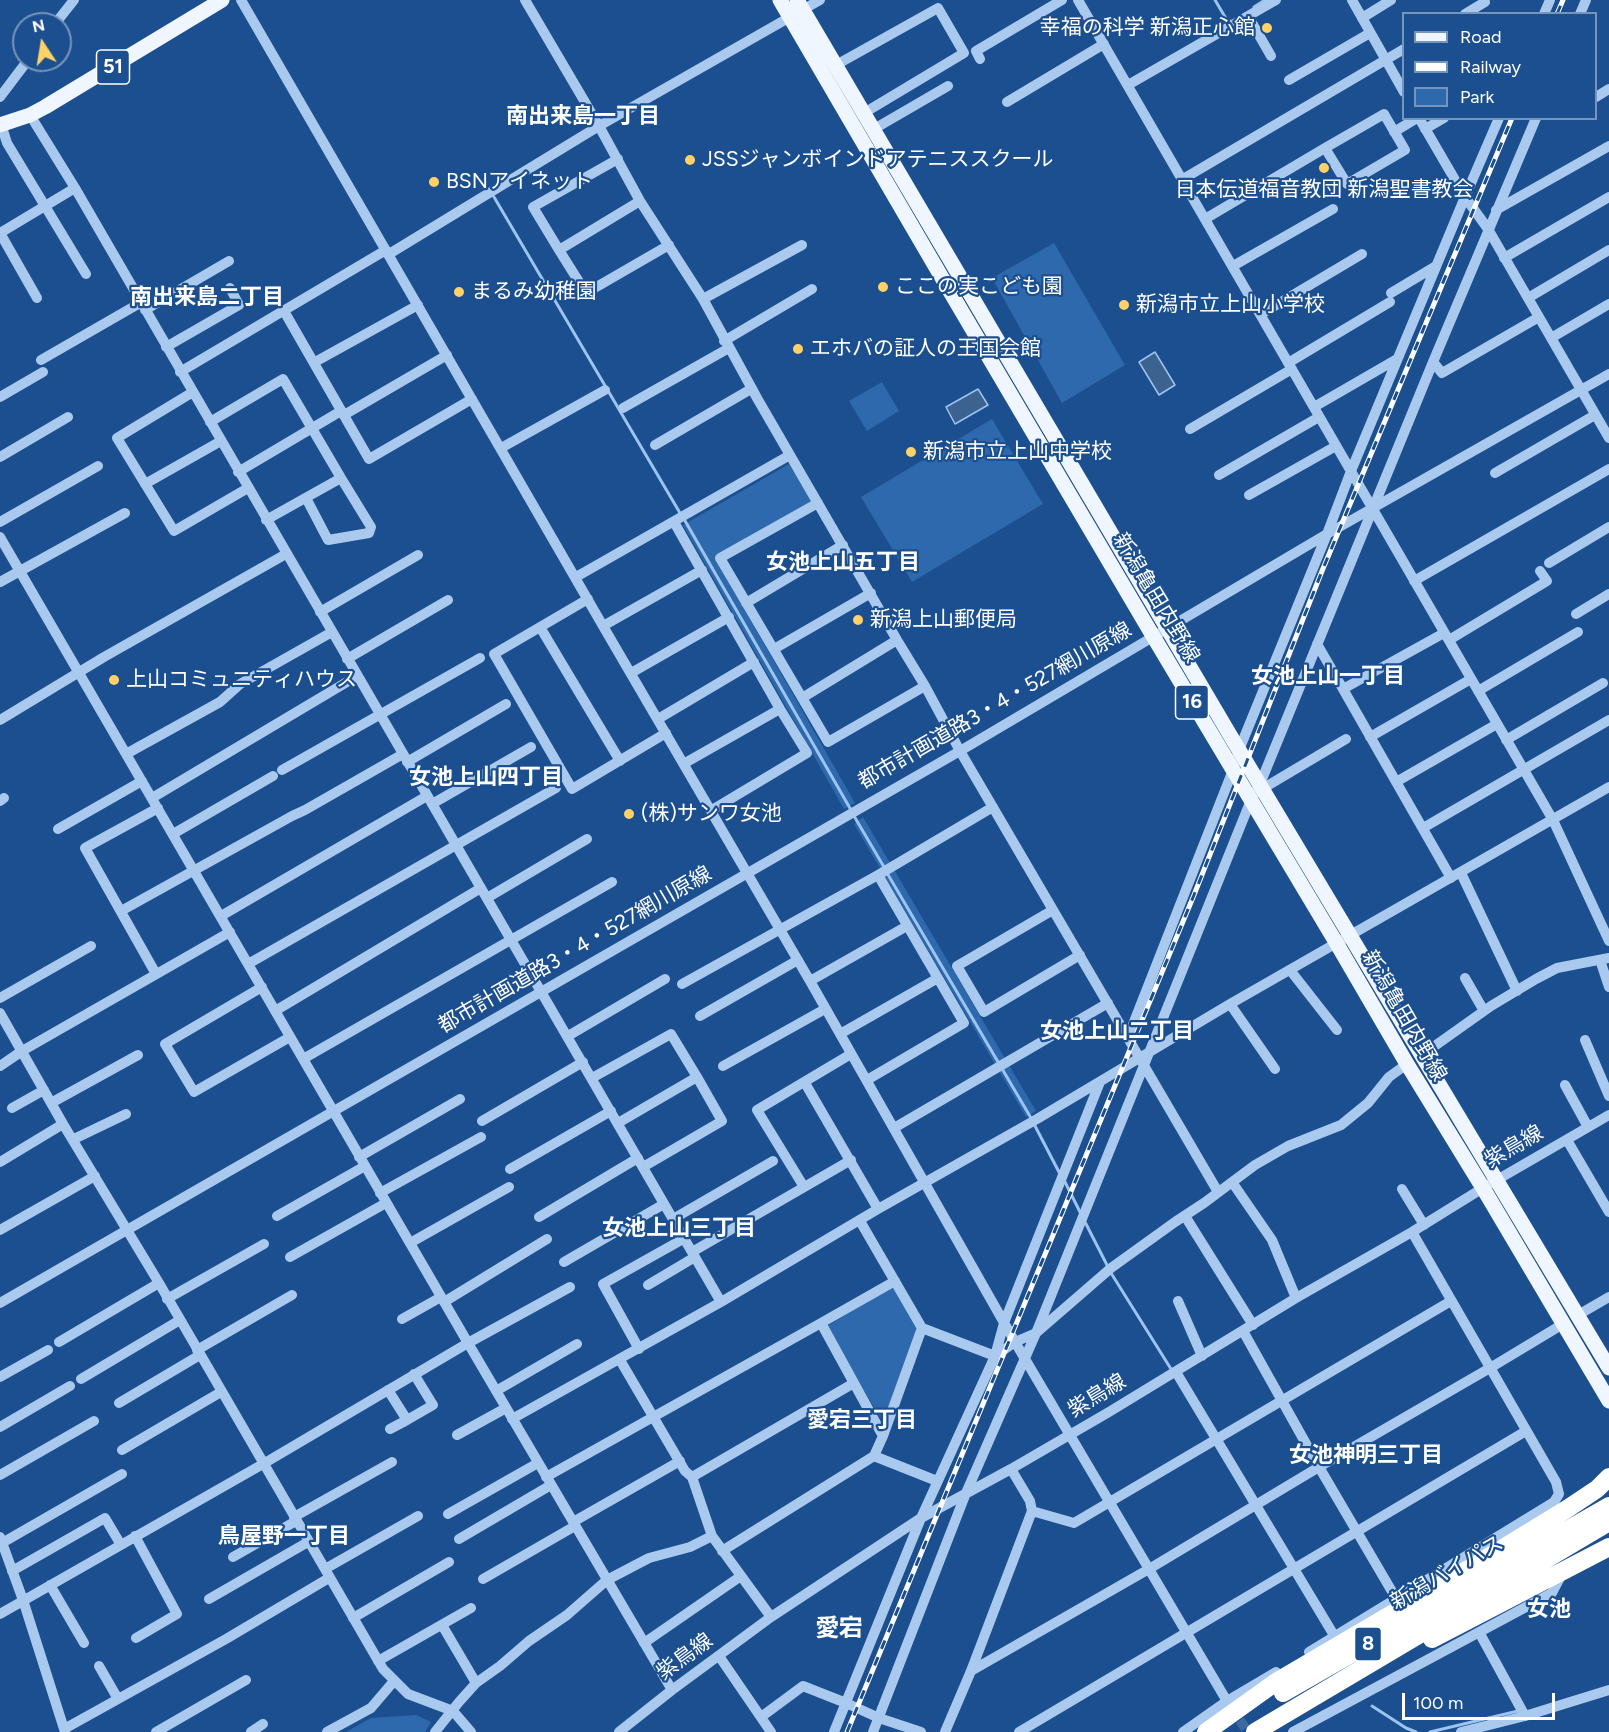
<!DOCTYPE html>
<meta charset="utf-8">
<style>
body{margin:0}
#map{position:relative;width:1609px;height:1732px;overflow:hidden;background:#1b4f8f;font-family:Figtree,sans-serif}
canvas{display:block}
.legend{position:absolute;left:1402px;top:12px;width:195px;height:108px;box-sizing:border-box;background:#1b4f8f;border:2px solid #7695bc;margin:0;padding:8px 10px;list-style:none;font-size:18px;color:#fff}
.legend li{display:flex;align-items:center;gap:12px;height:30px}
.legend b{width:30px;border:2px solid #7695bc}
.north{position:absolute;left:12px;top:12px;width:60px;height:60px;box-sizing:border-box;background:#1b4f8f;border:2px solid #7695bc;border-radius:50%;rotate:348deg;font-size:16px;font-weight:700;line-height:24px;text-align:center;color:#fff}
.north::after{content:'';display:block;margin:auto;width:21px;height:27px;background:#ffd166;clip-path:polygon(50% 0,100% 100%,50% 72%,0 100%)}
.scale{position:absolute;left:1402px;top:1693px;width:153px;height:27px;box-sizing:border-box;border:3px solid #fff;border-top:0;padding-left:8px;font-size:18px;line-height:21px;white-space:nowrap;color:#fff;-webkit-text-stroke:4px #1b4f8f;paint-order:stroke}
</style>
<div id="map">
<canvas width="1609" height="1732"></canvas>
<ul class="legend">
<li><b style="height:8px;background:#f0f6ff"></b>Road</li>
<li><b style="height:8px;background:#fff"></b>Railway</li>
<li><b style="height:16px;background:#2e69ad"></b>Park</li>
</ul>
<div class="north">N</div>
<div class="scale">100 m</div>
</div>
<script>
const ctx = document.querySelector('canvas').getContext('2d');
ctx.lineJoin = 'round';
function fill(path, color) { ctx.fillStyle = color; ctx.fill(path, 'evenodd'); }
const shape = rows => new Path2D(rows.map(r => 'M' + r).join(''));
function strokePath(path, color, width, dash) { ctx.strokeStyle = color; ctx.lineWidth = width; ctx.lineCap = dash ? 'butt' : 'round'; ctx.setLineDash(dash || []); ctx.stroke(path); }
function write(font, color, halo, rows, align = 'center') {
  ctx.font = font + ' Figtree,"Noto Sans JP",sans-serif'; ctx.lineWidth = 4.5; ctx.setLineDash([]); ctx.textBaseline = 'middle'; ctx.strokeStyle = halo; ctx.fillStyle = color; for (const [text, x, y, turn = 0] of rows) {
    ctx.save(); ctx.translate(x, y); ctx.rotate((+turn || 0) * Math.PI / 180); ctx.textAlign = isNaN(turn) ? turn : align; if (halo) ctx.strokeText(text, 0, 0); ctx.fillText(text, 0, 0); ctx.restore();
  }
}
const green = shape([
 [1054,243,1125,365,1062,403,992,278],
 [882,382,899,411,867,431,849,401],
 [992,419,1043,504,912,582,861,497],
 [789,464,813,501,715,558,855,803,844,809,683,525],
 [863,817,1036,1111,1026,1117,854,824],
 [895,1285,919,1327,886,1416,880,1417,826,1327],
 [416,1715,431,1722,425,1732,346,1732,371,1718]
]);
const water = shape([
 [1155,352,1175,385,1159,395,1139,362,1155,352],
 [978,389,988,405,955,424,946,407,978,389]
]);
const stream = shape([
 [1215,0,1228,22,1230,21],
 [1254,7,1265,0],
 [494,197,680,513],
 [684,519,851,810],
 [854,816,884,867],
 [887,873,1031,1118],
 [1034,1124,1060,1174],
 [1065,1182,1081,1214],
 [1085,1222,1108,1267],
 [1111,1273,1171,1369],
 [1372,1706,1406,1728,1416,1732],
 [1430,1732,1518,1711]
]);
const minorTunnel = shape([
 [1231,1708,1248,1732]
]);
const minor = shape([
 [241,0,603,626,810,981,1015,1342,1231,1708],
 [525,0,599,126,640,201,703,299,757,398,897,640,925,686,960,751,1218,1192],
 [1078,0,1553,820,1609,941],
 [1352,0,1404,92],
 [1465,14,1485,2],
 [1544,14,1550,0],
 [1580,14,1586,0],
 [1248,16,1271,56],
 [1362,18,1391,0],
 [55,24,74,0],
 [980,59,976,51,1062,0],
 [836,65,938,8,964,53,864,113],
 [1289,80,1370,33],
 [1128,85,1276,0],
 [0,97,28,60],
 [1596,97,1609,89],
 [1007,102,1104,44],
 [30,115,75,188,721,1302],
 [1419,118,1465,197,1488,229,1609,438],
 [1,124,7,143,86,274],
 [874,129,948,86],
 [1425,129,1444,118],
 [1394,132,1417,118],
 [618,159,533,207,559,250,586,293,669,245],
 [1183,179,1404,49],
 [1496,210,1609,146],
 [1205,219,1325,148,1384,114,1405,150,1347,184,1325,148],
 [0,233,75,188],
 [0,233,37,298],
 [559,250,640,201],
 [389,254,599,126,820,0],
 [1504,258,1609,197],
 [1233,266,1333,209],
 [1391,293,1436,266],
 [1528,298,1609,250],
 [703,299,802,245],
 [145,310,229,261],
 [284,311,369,459,472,399],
 [1261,314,1362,254],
 [1551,338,1609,304],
 [724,341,812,289],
 [166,347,239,305,230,288],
 [41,360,140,303],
 [315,362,418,305],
 [1433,362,1442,373,1539,317],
 [1288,363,1390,302],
 [180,372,386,250],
 [193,392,117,438,174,531,248,488],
 [0,397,43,372],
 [1314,407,1397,359],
 [623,408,729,348],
 [344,415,447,355],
 [210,422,283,379,341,478],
 [1190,429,1292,369],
 [655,445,751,389],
 [501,448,605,390],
 [0,457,68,417],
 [238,472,341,411],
 [1495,473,1595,415],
 [1219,475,1319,417],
 [145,484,221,441],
 [1249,495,1336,446],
 [818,503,720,558,828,742,925,686],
 [266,520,341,478,371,527,369,533,328,540,306,498],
 [0,522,98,466],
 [674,522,780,709,807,753,712,810],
 [0,537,468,1343,672,1690],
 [1549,563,1609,527],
 [576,577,790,455],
 [1414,581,1609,469],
 [0,582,125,513],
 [588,599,494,654,572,789,666,733],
 [746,603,843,545],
 [320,612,418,555],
 [1576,614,1609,594],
 [603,626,702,570],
 [540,627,620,761],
 [1444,633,1343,689,1451,878],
 [1449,640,1547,581,1540,571],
 [1317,644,1343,689],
 [774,649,871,593],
 [347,659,448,600],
 [631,673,729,617],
 [1478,691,1578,632],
 [802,698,897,640],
 [658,719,754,662],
 [0,720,104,657,286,554],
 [1370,737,1471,679],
 [1506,740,1603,683],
 [126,754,220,702,240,684,332,632],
 [407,762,506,704],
 [685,763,780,709],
 [282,770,480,658],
 [1396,782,1497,724],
 [1262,789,1346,739],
 [152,798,357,676],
 [0,801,4,798],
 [432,804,531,747],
 [1423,828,1609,720],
 [58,829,142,781],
 [173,834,273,776],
 [1461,873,1517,991],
 [878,875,993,807],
 [487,898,587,839],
 [1053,910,957,966,984,1012,1080,955],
 [121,911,292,816,305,810,403,754],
 [221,916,427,796],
 [1600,960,1609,987],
 [248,964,556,788],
 [1290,970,1337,1030],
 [156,974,85,848,158,808],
 [1465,978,1484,1011],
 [810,981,907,926],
 [682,984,878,875,964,1023,867,1080],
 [262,987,165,1044,194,1092,290,1037],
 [0,998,91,946],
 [1230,1004,1275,1069],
 [275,1011,481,888],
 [0,1013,63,1124,159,1283,383,1669,408,1694,453,1711,471,1732],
 [700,1016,798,960],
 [840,1034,938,978],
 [568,1036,665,979],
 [1128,1037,1233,770,1239,750,1327,534,1609,374],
 [1585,1040,1609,1096],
 [1422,1055,1491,1006,1536,979,1557,968,1609,958],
 [303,1059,612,882],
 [0,1066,22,1051,230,932],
 [723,1066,825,1009],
 [592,1078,671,1034,697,1077,618,1123],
 [805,1083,878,1209],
 [1565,1085,1588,1127],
 [51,1103,138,1055],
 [12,1108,44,1090],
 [482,1121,583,1062],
 [894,1128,1108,1003],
 [74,1139,126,1114],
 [1567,1140,1609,1212],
 [359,1157,460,1099],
 [0,1162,63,1124],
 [643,1167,722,1121,697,1077],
 [510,1169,611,1111],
 [1232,1182,1272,1240,1296,1298],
 [804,1187,757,1110,851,1054],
 [1402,1189,1424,1225],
 [380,1193,481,1137],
 [277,1216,365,1166],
 [1185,1216,1253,1325],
 [539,1217,638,1158],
 [673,1219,773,1161],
 [860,1221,922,1328,995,1356,1015,1342,1036,1333,1111,1268,1175,1222,1204,1203,1255,1165,1288,1146,1341,1125,1368,1103,1389,1077,1407,1064],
 [0,1230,95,1176],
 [410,1243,509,1187],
 [692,1252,851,1160],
 [290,1257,386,1203],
 [564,1262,664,1204],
 [648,1285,695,1257],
 [167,1299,264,1244],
 [1178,1301,1202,1356],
 [444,1302,547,1239],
 [0,1303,960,751,1327,534,1351,471,1465,197,1499,118],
 [1578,1315,1609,1297],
 [402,1319,441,1297],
 [1243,1331,1319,1467,1397,1600],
 [59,1342,159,1283],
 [639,1349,603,1284,685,1238],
 [197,1350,292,1295],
 [620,1360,685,1471,692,1477,712,1536,771,1617],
 [1176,1372,1335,1637],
 [0,1377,48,1350],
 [81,1379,180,1320],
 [388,1390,407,1420,433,1405,414,1374],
 [496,1391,577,1344],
 [119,1403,200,1355],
 [512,1419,721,1302,878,1209,1037,1119,1230,1004,1609,787],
 [0,1427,70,1386],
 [390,1429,407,1420],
 [457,1435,506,1408],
 [883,1436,821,1323,895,1281],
 [122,1450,221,1392],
 [874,1456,937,1481],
 [0,1475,94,1421],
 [546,1477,821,1323],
 [692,1477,854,1383],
 [1032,1511,1074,1523,1451,1301],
 [448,1514,538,1463],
 [294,1517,392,1462],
 [573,1522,680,1461],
 [135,1536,177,1614,136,1638],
 [0,1537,23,1600,65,1732],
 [459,1539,551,1485],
 [2,1543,122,1474],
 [722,1551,874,1456,883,1436,922,1328],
 [233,1557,296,1521],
 [325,1569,418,1516],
 [12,1571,105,1518,121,1545],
 [483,1579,575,1526],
 [50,1585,84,1643],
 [209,1599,308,1542],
 [0,1614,263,1464,468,1343,570,1287],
 [353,1618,449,1562],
 [442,1625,476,1683],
 [1479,1632,1525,1716],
 [644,1643,741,1576],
 [1309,1652,1554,1502,1559,1494,1556,1482,1412,1232],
 [719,1656,771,1732],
 [378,1661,471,1608],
 [99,1666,118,1699],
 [971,1671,1149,1569,1319,1467,1490,1368,1563,1324],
 [761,1717,803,1686,846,1703,879,1718,921,1732],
 [64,1729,226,1639,329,1578],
 [156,1732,246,1680],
 [251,1732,263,1724],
 [327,1732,371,1708,394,1681],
 [435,1732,459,1702,476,1683,500,1666,529,1641,567,1615,607,1580,649,1558,690,1547,712,1536],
 [619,1732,672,1690,771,1617,921,1518,1011,1469,1109,1412,1296,1298,1412,1232,1483,1188,1609,1115],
 [834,1732,921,1518,995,1356,1004,1323,1100,1082],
 [873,1732,966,1493,1036,1333,1251,800,1260,784,1433,362,1536,118],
 [945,1732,971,1671,1032,1511,1030,1501,1011,1469],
 [1019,1732,1526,1431],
 [1183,1732,1227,1701,1276,1672],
 [1293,1732,1552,1593,1563,1572],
 [1461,1732,1525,1716,1609,1690]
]);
const major = shape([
 [780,0,948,288,1153,636,1337,944,1407,1064,1483,1188,1609,1401],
 [797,0,1230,735,1609,1368],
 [0,125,30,115,45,107,222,0]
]);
const highway = shape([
 [1432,1639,1609,1547],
 [1283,1693,1609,1506],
 [1206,1732,1276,1682,1477,1564,1567,1509,1597,1489,1609,1477],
 [1255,1732,1609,1522]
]);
const rail = shape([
 [1557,14,1563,0],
 [847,1732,1194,895,1322,571,1512,118]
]);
const markers = [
 [1267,28,6,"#ffd166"],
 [690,160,6,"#ffd166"],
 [1324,168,6,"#ffd166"],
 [434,182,6,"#ffd166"],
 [883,287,6,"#ffd166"],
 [459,292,6,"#ffd166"],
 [1124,305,6,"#ffd166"],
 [798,349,6,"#ffd166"],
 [911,452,6,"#ffd166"],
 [858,620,6,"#ffd166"],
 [114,680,6,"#ffd166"],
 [629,814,6,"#ffd166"]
];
const shields = [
 [113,67,33],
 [1192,702,33],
 [1368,1644,27]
];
const shieldNames = [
 ["51",113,67],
 ["16",1192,702],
 ["8",1368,1644]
];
const poiNames = [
 ["幸福の科学 新潟正心館",1255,28,"right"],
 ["JSSジャンボインドアテニススクール",702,160],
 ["BSNアイネット",446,182],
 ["日本伝道福音教団 新潟聖書教会",1324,190,"center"],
 ["ここの実こども園",895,287],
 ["まるみ幼稚園",471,292],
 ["新潟市立上山小学校",1136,305],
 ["エホバの証人の王国会館",810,349],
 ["新潟市立上山中学校",923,452],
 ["新潟上山郵便局",870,620],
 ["上山コミュニティハウス",126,680],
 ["(株)サンワ女池",641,814]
];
const streetNames = [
 ["新潟亀田内野線",1156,598,59],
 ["都市計画道路3・4・527網川原線",995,706,-30],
 ["都市計画道路3・4・527網川原線",575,950,-30],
 ["新潟亀田内野線",1404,1016,60],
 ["紫鳥線",1514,1147,-30],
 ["紫鳥線",1097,1396,-31],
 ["新潟バイパス",1447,1573,-30],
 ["紫鳥線",685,1657,-36]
];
const neighbourhoodNames = [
 ["南出来島一丁目",583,117],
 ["南出来島二丁目",207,298],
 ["女池上山五丁目",843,563],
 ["女池上山一丁目",1328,677],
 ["女池上山四丁目",486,778],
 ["女池上山二丁目",1117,1032],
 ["女池上山三丁目",679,1229],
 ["愛宕三丁目",862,1421],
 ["女池神明三丁目",1366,1456],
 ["鳥屋野一丁目",284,1537],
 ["女池",1549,1610]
];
const quarterNames = [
 ["愛宕",839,1629]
];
fill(green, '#2e69ad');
fill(water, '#3c6290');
strokePath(water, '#9cc4f0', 1.5);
strokePath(stream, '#9cc4f0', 3);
strokePath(minorTunnel, '#3d69a0', 10, [10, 5]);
strokePath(minor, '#a9c9ee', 10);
strokePath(major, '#f0f6ff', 15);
strokePath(highway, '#fff', 18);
strokePath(rail, '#fff', 5);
strokePath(rail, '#1b4f8f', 3, [9]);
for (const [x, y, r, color] of markers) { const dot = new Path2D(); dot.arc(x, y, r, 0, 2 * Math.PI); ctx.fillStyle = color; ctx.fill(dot); strokePath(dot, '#1b4f8f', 2); }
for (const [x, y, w] of shields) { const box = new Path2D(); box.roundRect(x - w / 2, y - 17, w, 34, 4.5); ctx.fillStyle = '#1b4f8f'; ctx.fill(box); strokePath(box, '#fff', 1.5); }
write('bold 20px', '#fff', null, shieldNames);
write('21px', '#fff', '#1b4f8f', poiNames, 'left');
write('21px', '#fff', '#1b4f8f', streetNames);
write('bold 22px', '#fff', '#1b4f8f', neighbourhoodNames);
write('bold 24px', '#fff', '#1b4f8f', quarterNames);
</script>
